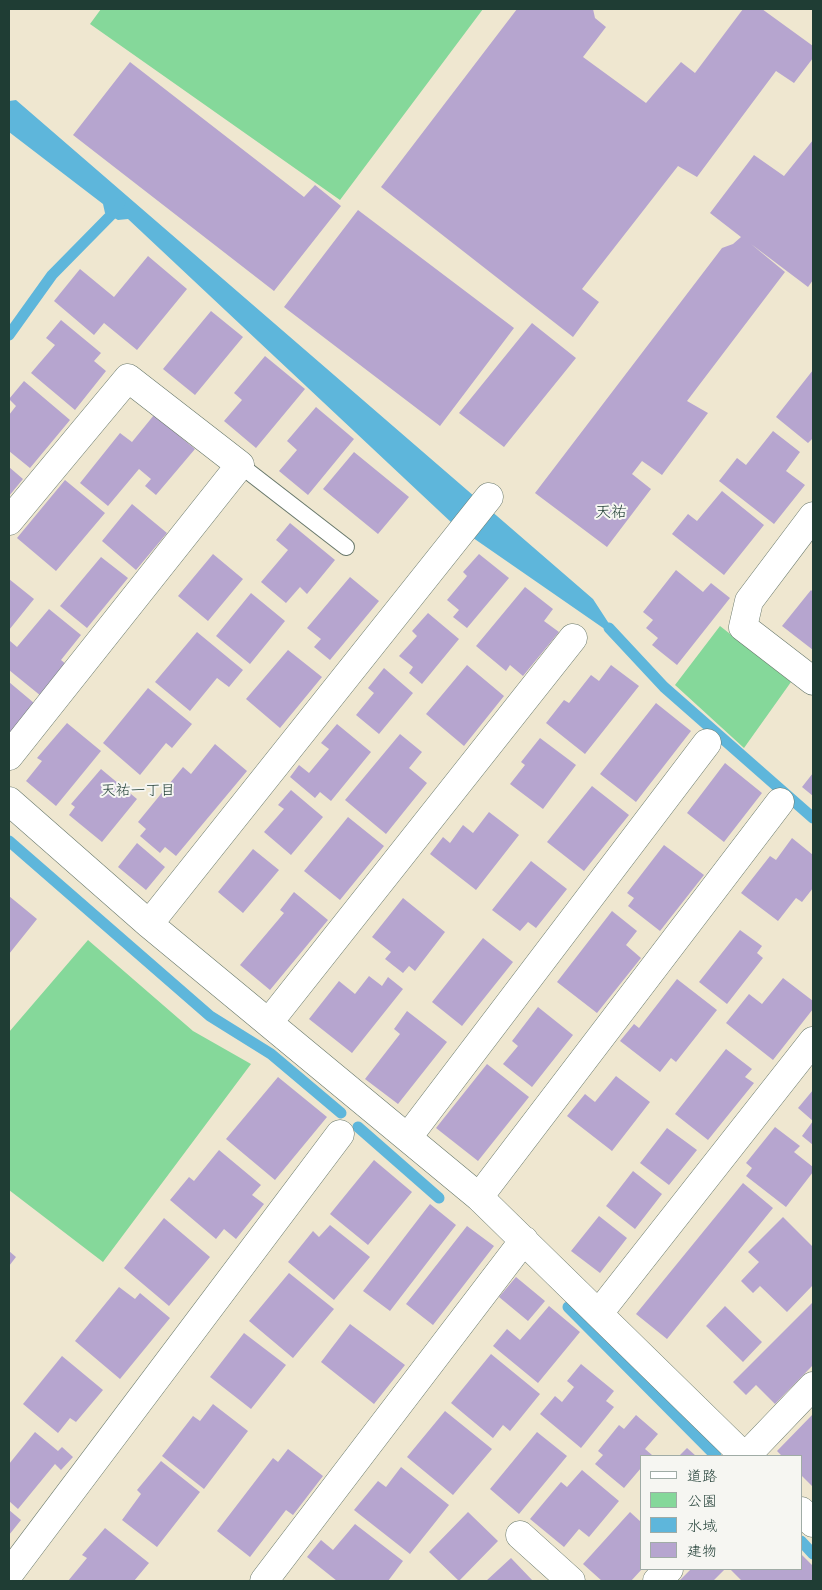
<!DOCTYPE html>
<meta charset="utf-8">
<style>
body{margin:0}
#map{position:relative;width:822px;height:1590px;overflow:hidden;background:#efe7d0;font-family:"Shantell Sans","Klee One",sans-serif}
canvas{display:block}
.frame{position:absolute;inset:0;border:10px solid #1f3d34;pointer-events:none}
.legend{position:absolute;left:640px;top:1455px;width:162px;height:115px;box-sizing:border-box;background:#f6f6f2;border:1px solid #a0aca6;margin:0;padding:6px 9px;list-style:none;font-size:15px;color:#1f3d34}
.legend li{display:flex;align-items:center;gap:10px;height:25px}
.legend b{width:25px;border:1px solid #a0aca6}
</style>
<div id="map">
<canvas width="822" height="1590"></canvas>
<div class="frame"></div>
<ul class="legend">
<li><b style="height:6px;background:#fff"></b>道路</li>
<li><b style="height:14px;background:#85d89a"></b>公園</li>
<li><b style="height:14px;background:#5eb6db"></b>水域</li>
<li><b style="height:14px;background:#b6a5cf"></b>建物</li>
</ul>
</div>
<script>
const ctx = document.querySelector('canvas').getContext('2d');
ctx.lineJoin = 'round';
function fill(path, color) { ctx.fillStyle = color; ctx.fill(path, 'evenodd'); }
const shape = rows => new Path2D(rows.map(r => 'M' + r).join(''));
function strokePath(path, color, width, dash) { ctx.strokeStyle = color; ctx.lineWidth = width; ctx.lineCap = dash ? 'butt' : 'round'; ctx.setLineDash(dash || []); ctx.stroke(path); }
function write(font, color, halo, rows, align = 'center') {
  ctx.font = font + ' "Shantell Sans","Klee One",sans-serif'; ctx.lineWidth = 4; ctx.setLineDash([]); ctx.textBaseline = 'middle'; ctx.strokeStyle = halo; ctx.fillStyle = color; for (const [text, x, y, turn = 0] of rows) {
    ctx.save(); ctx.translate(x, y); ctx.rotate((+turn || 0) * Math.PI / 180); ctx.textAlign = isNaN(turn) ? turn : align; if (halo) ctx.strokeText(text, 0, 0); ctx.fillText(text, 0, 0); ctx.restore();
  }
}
const green = shape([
 [101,9,483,9,340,200,90,24],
 [720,626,791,682,744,748,675,685],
 [88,940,193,1031,251,1064,103,1262,9,1190,9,1032]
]);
const water = shape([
 [16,100,593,599,619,639,453,524,128,219,118,220,105,213,103,204,9,132,9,101]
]);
const stream = shape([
 [9,335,52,275,114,212,120,203],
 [609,628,664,687,813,818],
 [9,841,210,1016,271,1054,341,1113],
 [358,1127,439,1198],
 [568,1307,716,1456],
 [801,1541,813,1554]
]);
const building = shape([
 [517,9,593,9,595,18,606,27,583,57,646,103,681,62,695,73,743,9,762,9,813,46,813,58,794,83,776,71,697,177,678,166,582,289,599,302,573,337,381,187],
 [130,62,304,197,315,185,341,206,274,291,73,135],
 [813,140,813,280,808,287,751,244,785,272,687,401,708,413,662,475,642,461,632,474,651,489,607,547,535,493,722,248,733,244,741,237,710,213,754,155,784,176],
 [358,210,514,328,440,426,284,307],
 [148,256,187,289,137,350,104,323,94,335,54,301,80,269,114,297],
 [211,311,243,337,195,395,163,369],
 [61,320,101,353,94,361,106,371,75,410,31,373,55,345,46,338],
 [532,323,576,358,504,447,459,413],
 [265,356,305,389,256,448,224,421,242,400,234,393],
 [813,370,813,438,808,443,776,417],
 [24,381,70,420,30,468,9,451,9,415,16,406,9,399],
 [316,407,354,439,308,495,279,471,297,450,287,441],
 [154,415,195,449,156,495,145,486,151,479,139,469,108,506,80,483,120,433,132,442],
 [773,431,800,452,786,471,805,485,774,524,719,481,737,458,746,465],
 [354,452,409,497,378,534,323,489],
 [9,467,23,479,9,496],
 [65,480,105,513,56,571,17,538],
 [722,491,764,525,724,575,672,534,688,514,697,521],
 [132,504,167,533,136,570,102,541],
 [290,523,335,560,307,594,300,587,286,603,261,582,288,550,276,540],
 [213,554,243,579,208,621,178,596],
 [479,554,509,578,467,628,453,617,459,610,447,600,467,576,463,572],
 [101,557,128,578,87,628,60,606],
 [676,570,703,592,711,583,730,598,677,665,652,645,658,638,646,628,653,620,643,612],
 [350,577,379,601,330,660,314,647,321,639,307,628],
 [9,579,34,599,9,630],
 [525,587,553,609,544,621,559,632,523,676,510,665,506,671,476,646],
 [811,590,813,592,813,650,782,626],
 [251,593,285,621,250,664,216,636],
 [49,609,81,635,61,660,67,665,41,696,9,670,9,643,10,641,17,647],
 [428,613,459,639,422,684,409,673,413,667,399,656,417,636,412,631],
 [197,632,243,670,229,687,217,678,190,711,155,682],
 [288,650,322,677,280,728,246,699],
 [467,665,504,696,464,746,426,714],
 [611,665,639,686,585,754,546,723,564,700,569,703,591,675,599,681],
 [384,668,413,693,379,734,356,715,374,693,368,688],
 [9,682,34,703,9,734],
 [148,688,192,724,172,748,166,743,140,775,103,743],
 [656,703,691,731,636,802,600,774],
 [67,723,101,751,56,806,26,781,42,761,37,758],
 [337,724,371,752,331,801,320,792,315,798,290,777,299,765,309,773,329,749,321,743],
 [400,734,422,752,409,768,427,783,386,834,345,800],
 [540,738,576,765,543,809,510,784,525,765,521,762],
 [215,744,247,771,176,856,165,847,160,853,140,836,146,829,138,822,183,767,191,774],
 [725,763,762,793,724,842,687,813],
 [101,769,137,799,102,842,69,815,75,807,71,804],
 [813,773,813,796,802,787],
 [592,786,629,815,584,871,547,842],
 [291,790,323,817,291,855,264,832,284,809,278,805],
 [489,812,519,835,476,890,430,854,443,837,450,843,463,825,473,833],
 [348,817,384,846,340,900,304,871],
 [792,838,813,855,813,888,802,902,796,898,778,921,741,893,770,856,776,860],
 [137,843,165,867,146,890,118,867],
 [664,845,704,875,660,931,628,906,634,898,627,893],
 [253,849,279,870,243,913,218,892],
 [531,861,567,889,536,928,528,922,520,931,492,910],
 [294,892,328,920,270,990,240,965,284,913,280,910],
 [9,896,37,919,9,954],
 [403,898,445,932,415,971,409,966,403,973,385,959,391,952,372,937],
 [612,911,637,931,626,945,641,958,597,1013,557,982],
 [740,930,762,946,757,953,763,958,727,1004,699,982],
 [483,938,513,962,462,1026,432,1002],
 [369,976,382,986,388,977,403,989,352,1053,309,1019,339,981,355,994],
 [783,978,813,1001,813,1009,773,1060,726,1023,749,994,762,1004],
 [677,979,717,1010,676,1062,671,1058,660,1072,620,1041,634,1024,639,1028],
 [538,1007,573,1035,532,1087,503,1064,518,1046,512,1041],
 [407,1011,447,1042,398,1104,365,1079,400,1034,394,1029],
 [726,1049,752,1069,745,1077,754,1083,708,1140,675,1114],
 [487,1064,529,1097,478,1161,436,1128],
 [616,1076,650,1102,612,1151,567,1116,585,1094,595,1102],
 [278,1077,327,1117,275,1180,226,1139],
 [813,1090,813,1145,802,1136,813,1121,798,1108],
 [775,1127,800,1146,794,1152,813,1167,813,1172,786,1207,746,1176,752,1168,746,1163],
 [667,1128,697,1150,669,1185,640,1163],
 [219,1150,261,1185,252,1195,264,1204,236,1239,224,1229,216,1239,170,1200,189,1177,194,1181],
 [374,1160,412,1192,368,1245,330,1214],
 [633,1171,662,1194,635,1229,606,1206],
 [743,1183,773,1208,667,1339,636,1314],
 [430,1204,456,1225,390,1311,363,1291],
 [599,1216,627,1238,600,1273,571,1251],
 [783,1217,813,1247,813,1285,787,1312,760,1286,753,1293,741,1281,759,1262,748,1252],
 [164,1218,210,1257,169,1306,124,1268],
 [330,1225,370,1257,334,1300,288,1262,313,1231,319,1237],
 [467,1226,494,1246,433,1325,406,1304],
 [9,1251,16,1257,9,1266],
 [289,1273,334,1309,293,1358,249,1321],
 [516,1277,545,1301,528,1321,499,1297],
 [119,1287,135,1299,140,1293,170,1318,120,1379,75,1341],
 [813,1302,813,1365,775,1404,756,1385,746,1395,733,1382],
 [549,1306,580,1332,538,1383,493,1346,507,1329,520,1340],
 [725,1306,762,1342,743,1362,706,1326],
 [350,1324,405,1365,374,1404,321,1362],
 [244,1333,286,1365,251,1409,210,1377],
 [491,1354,540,1394,510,1431,503,1425,493,1438,451,1403],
 [62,1356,103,1390,76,1422,70,1418,58,1433,23,1404],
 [581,1364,614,1391,606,1401,614,1407,581,1448,540,1414,555,1396,562,1402,574,1387,567,1381],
 [213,1404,248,1431,204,1489,162,1456,193,1416,200,1421],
 [445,1411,492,1449,453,1495,407,1457],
 [813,1414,813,1487,801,1475,801,1456,782,1456,777,1451],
 [636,1415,658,1434,645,1449,652,1455,641,1456,641,1468,624,1488,595,1464,603,1455,598,1451,619,1425,624,1429],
 [35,1432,58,1451,62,1447,73,1457,61,1470,55,1464,18,1509,9,1501,9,1464],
 [537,1432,567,1456,519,1514,490,1489],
 [687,1448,696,1456,679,1456],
 [288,1449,323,1476,293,1515,286,1510,250,1557,217,1531,273,1458,278,1462],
 [161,1461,200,1492,157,1547,122,1520,141,1494,137,1490],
 [401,1467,449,1505,410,1554,354,1510,378,1481,386,1487],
 [582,1470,619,1501,589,1537,579,1529,564,1547,530,1519,561,1482,567,1487],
 [9,1510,21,1520,9,1535],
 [468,1512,498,1541,459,1581,429,1552],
 [630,1512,641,1522,642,1569,631,1581,602,1581,583,1564],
 [355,1524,403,1561,388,1581,337,1581,307,1557,321,1540,333,1550],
 [105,1528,149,1563,134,1581,68,1581,87,1558,82,1555],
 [801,1554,813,1566,813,1581,742,1581,730,1569,801,1569],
 [511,1558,533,1581,486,1581],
 [691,1569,725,1569,713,1581,679,1581]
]);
const service = shape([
 [240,465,346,547]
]);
const minor = shape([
 [813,516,749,601,743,627,813,681],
 [9,521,128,378,240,465,9,756],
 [9,801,149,924,479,1197,744,1456],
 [149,924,489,497],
 [269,1022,573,638],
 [408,1137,707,743],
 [479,1197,780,802],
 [599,1313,813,1041],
 [746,1456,813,1386],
 [801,1511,813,1523],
 [520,1535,571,1581],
 [9,1574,340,1134],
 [264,1581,524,1240],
 [657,1581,669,1569]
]);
const neighbourhoodNames = [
 ["天祐一丁目",138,791]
];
const quarterNames = [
 ["天祐",611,513]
];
fill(green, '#85d89a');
fill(water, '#5eb6db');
strokePath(stream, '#5eb6db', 11);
fill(building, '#b6a5cf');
strokePath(service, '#68786b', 18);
strokePath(minor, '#68786b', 29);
strokePath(service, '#fff', 16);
strokePath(minor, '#fff', 28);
write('15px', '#1f3d34', '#f6f6f2', neighbourhoodNames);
write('16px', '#1f3d34', '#f6f6f2', quarterNames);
</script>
